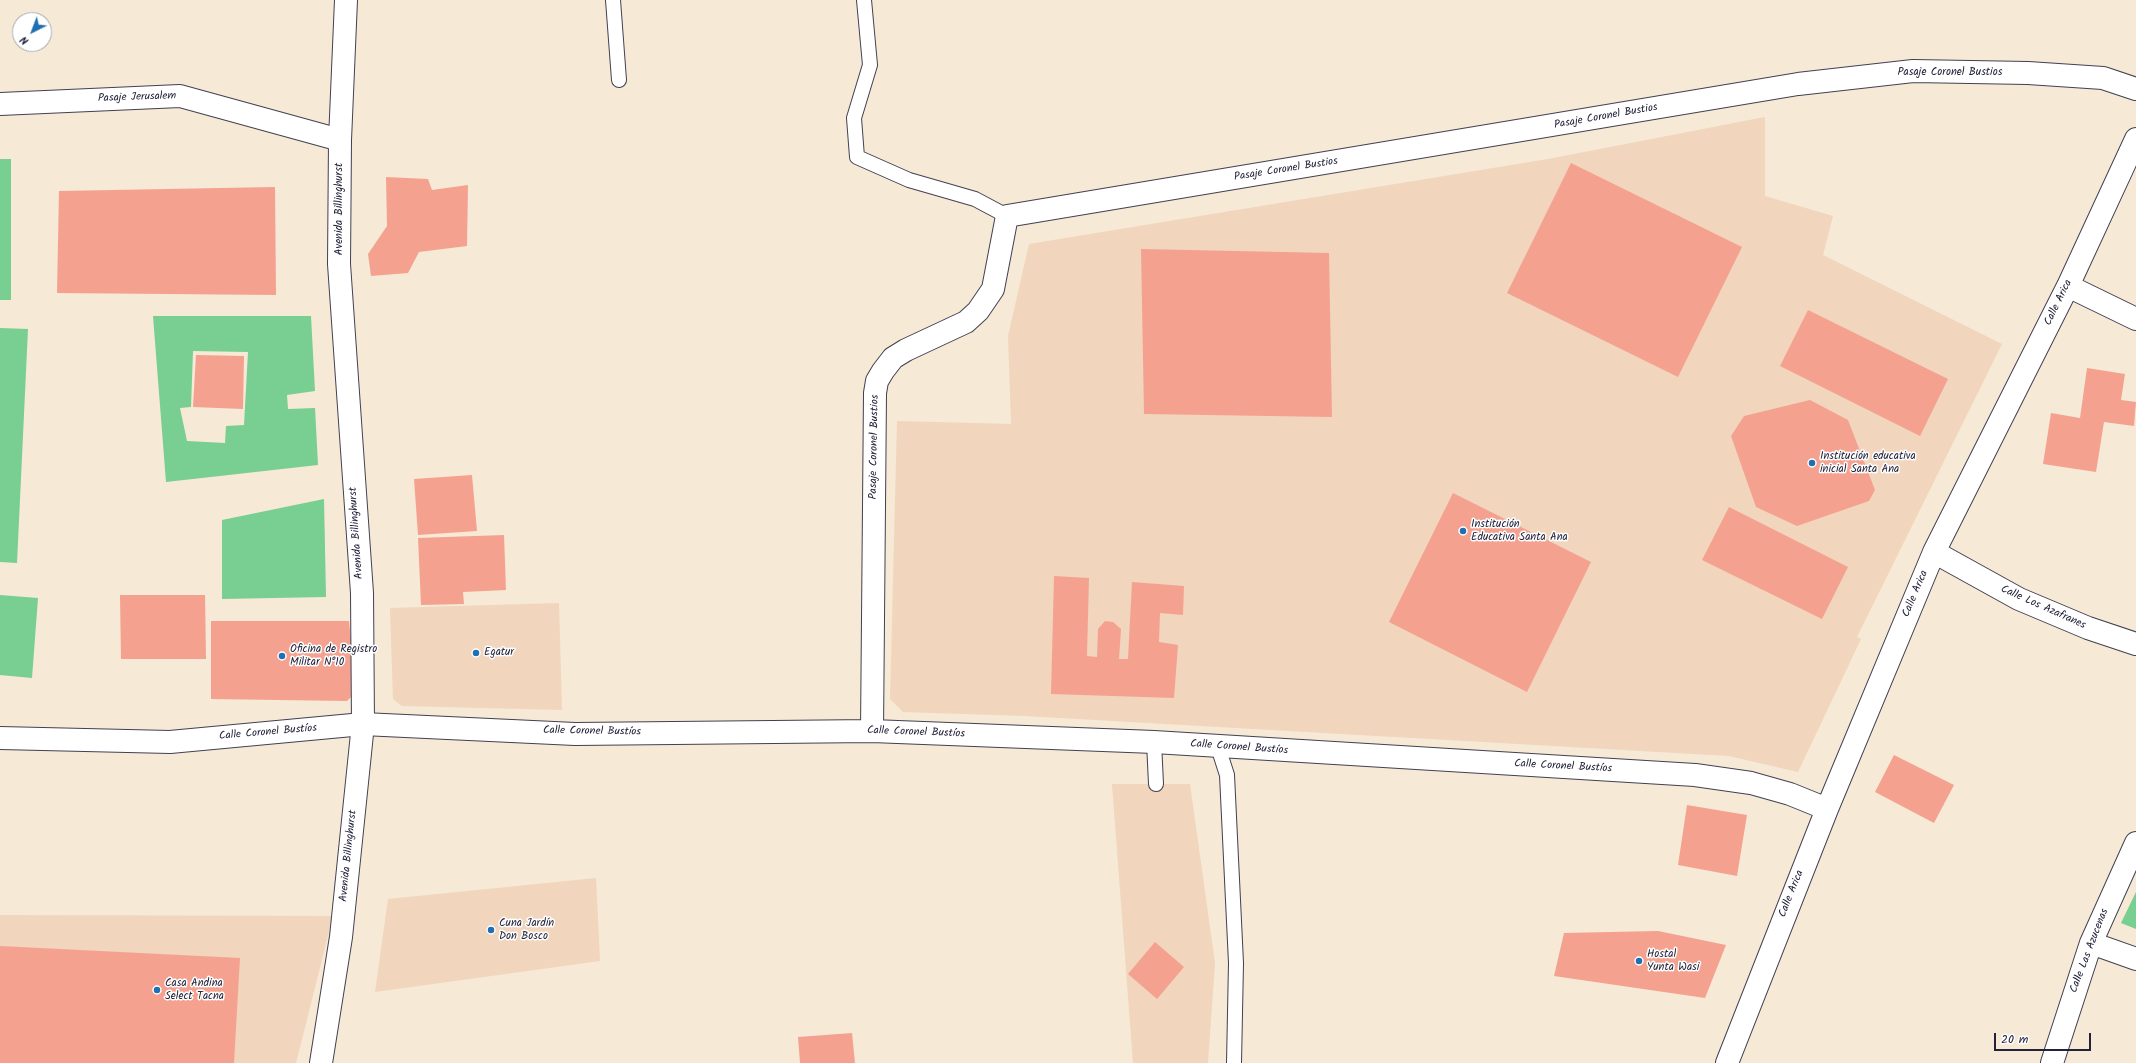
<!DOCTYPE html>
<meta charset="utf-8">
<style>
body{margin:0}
#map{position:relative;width:2136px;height:1063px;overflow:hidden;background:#f6e9d5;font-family:Kalam,sans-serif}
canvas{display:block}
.north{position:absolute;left:12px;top:12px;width:40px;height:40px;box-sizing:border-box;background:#fff;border:1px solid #a7a7b1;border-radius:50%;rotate:222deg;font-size:11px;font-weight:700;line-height:16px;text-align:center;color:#22223b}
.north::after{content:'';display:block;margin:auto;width:14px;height:18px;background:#1f6fb2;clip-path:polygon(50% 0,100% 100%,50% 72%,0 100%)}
.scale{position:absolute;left:1994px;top:1033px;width:97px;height:18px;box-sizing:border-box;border:2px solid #22223b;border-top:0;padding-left:5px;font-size:12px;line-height:14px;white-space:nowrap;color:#22223b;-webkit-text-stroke:3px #fff;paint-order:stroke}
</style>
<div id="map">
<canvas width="2136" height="1063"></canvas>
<div class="north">N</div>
<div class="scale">20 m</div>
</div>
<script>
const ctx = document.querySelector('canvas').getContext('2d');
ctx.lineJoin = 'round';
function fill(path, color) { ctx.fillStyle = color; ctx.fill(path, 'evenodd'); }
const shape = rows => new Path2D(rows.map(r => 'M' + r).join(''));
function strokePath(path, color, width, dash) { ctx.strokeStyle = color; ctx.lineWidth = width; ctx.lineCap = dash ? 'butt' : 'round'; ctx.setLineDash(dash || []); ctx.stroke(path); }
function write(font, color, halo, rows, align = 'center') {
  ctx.font = font + ' Kalam,sans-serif'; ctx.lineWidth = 3; ctx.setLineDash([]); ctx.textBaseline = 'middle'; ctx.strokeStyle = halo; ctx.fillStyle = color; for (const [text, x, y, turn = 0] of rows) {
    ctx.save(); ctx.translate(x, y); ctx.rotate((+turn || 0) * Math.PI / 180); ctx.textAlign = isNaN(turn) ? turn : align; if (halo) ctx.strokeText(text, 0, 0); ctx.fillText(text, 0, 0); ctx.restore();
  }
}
const built = shape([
 [1765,117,1765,196,1833,216,1823,255,2002,344,1857,637,1861,639,1798,772,1729,756,1025,716,903,712,890,699,897,421,1011,424,1008,336,1029,244,1548,159],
 [559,603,562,710,402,706,393,699,390,608],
 [1112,784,1190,784,1215,963,1208,1063,1133,1063],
 [596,878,600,961,375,992,388,899],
 [0,915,333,916,296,1063,0,1063]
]);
const green = shape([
 [0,159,11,159,11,300,0,300],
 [153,316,311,316,315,391,287,395,288,409,315,408,318,465,166,482],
 [193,351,248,352,244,425,226,426,225,443,187,441,180,408,191,407],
 [0,328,28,329,17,563,0,562],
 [324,499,326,597,222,599,222,520],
 [0,595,38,598,32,678,0,675],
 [2136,892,2136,929,2121,923]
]);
const building = shape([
 [1571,163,1742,247,1678,377,1507,293],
 [386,177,428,179,432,190,468,185,467,246,419,252,408,273,371,276,368,254,387,226],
 [275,187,276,295,57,293,59,191],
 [1141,249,1329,253,1332,417,1144,414],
 [1808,310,1948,379,1920,436,1780,366],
 [196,355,244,356,243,409,193,407],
 [2087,368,2125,374,2121,400,2136,402,2134,426,2104,422,2096,472,2043,464,2051,413,2080,418],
 [1810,400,1848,420,1875,490,1869,501,1797,526,1756,507,1731,436,1744,416],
 [472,475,477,531,418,535,414,479],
 [1453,493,1591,562,1527,692,1389,622],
 [1729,507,1848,567,1822,619,1702,560],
 [504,535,506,590,463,592,464,604,421,605,418,538],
 [1054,576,1089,578,1087,656,1097,657,1098,629,1105,621,1113,622,1121,629,1119,659,1128,659,1132,582,1184,586,1183,615,1160,613,1159,642,1178,645,1174,698,1051,694],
 [120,595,205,595,206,659,121,659],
 [211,621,349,621,356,692,347,701,211,699],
 [1894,755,1954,785,1934,823,1875,792],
 [1687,805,1747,815,1737,876,1678,865],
 [1658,931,1726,945,1705,998,1554,976,1564,933],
 [1155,942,1184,967,1157,999,1128,974],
 [0,946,240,958,234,1063,0,1063],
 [852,1033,855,1063,800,1063,798,1037]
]);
const service = shape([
 [613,0,619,80],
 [864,0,870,65,854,118,857,157,909,180,975,199,1007,216],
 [1154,742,1156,784],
 [1218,747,1227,775,1236,963,1234,1063]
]);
const minor = shape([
 [0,104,180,96,340,140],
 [2068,286,2136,319],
 [1934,552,2019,599,2088,628,2136,644],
 [872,731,875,393,877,381,883,371,893,358,906,350,966,322,978,311,993,289,1007,216,1798,84,1913,71,2028,73,2103,78,2136,89],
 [0,738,170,742,363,724,575,734,872,731,1154,742,1695,775,1751,783,1790,794,1827,809],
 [2091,943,2136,959],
 [1727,1063,1827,809,1934,552,2068,286,2136,139],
 [2052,1063,2091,943,2136,843]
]);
const tertiary = shape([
 [321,1063,341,937,363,724,362,593,339,264,340,140,346,0]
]);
const markers = [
 [1812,463,4,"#1f6fb2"],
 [1463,531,4,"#1f6fb2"],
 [476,653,4,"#1f6fb2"],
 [282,656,4,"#1f6fb2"],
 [491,930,4,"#1f6fb2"],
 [1639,961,4,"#1f6fb2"],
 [157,990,4,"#1f6fb2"]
];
const streetNames = [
 ["Pasaje Coronel Bustios",1950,73],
 ["Pasaje Jerusalem",137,98,-2],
 ["Pasaje Coronel Bustios",1606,117,-10],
 ["Pasaje Coronel Bustios",1286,170,-9],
 ["Avenida Billinghurst",340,209,-90],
 ["Calle Arica",2059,303,-64],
 ["Pasaje Coronel Bustios",875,447,-89],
 ["Avenida Billinghurst",357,533,-94],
 ["Calle Arica",1916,594,-67],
 ["Calle Los Azafranes",2043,608,24],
 ["Calle Coronel Bustíos",592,732,1],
 ["Calle Coronel Bustíos",268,733,-5],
 ["Calle Coronel Bustíos",916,733,2],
 ["Calle Coronel Bustíos",1239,748,4],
 ["Calle Coronel Bustíos",1563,767,3],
 ["Avenida Billinghurst",349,856,-84],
 ["Calle Arica",1792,894,-68],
 ["Calle Las Azucenas",2090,951,-69]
];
const poiNames = [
 ["Institución educativa",1820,457],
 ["inicial Santa Ana",1820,470],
 ["Institución",1471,525],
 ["Educativa Santa Ana",1471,538],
 ["Oficina de Registro",290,650],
 ["Militar N°10",290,663],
 ["Egatur",484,653],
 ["Cuna Jardín",499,924],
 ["Don Bosco",499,937],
 ["Hostal",1647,955],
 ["Yunta Wasi",1647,968],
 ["Casa Andina",165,984],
 ["Select Tacna",165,997]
];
fill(built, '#f1d5bd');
fill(green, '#79ce92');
fill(building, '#f4a28f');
strokePath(service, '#424052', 16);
strokePath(minor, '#424052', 24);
strokePath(tertiary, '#424052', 24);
strokePath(service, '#fff', 14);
strokePath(minor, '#fff', 22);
strokePath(tertiary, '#fff', 22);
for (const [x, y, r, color] of markers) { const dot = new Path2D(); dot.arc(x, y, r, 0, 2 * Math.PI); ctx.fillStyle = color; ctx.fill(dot); strokePath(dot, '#fff', 1.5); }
write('11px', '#22223b', '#fff', streetNames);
write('11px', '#22223b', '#fff', poiNames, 'left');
</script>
